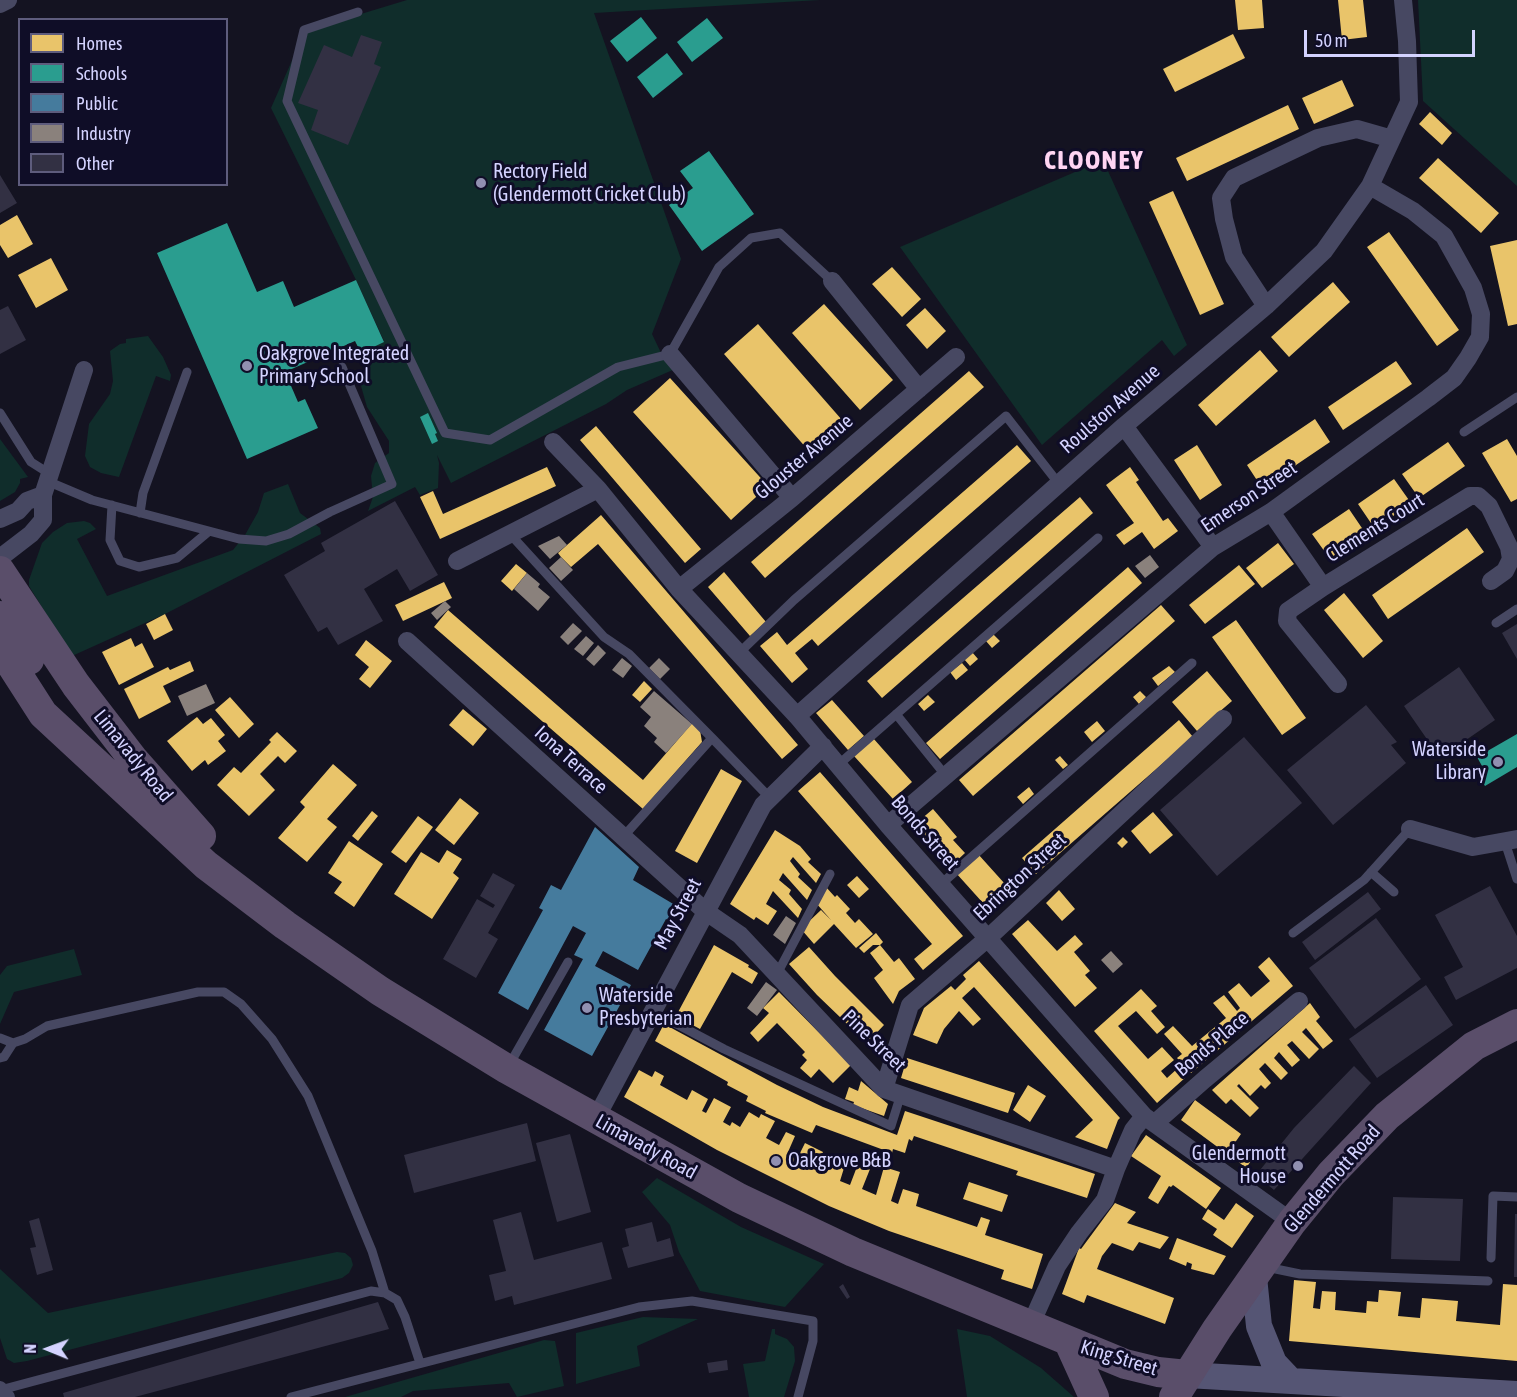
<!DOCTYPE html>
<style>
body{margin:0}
#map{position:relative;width:1517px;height:1397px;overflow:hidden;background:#141321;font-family:"Asap Condensed",sans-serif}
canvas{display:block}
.legend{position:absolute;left:18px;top:18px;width:210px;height:168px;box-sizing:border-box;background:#0f0d27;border:2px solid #5e5c7d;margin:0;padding:8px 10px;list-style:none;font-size:18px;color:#d4d3ff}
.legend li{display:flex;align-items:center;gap:12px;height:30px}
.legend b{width:30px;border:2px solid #5e5c7d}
.north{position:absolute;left:18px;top:1319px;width:60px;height:60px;-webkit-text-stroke:4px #0f0d27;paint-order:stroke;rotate:271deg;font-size:16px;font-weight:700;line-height:24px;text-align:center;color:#d4d3ff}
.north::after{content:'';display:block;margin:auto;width:21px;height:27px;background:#d4d3ff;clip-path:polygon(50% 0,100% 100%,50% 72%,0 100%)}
.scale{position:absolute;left:1304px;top:30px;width:171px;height:27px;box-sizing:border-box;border:3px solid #d4d3ff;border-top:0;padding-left:8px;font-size:18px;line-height:21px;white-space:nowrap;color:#d4d3ff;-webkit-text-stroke:4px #0f0d27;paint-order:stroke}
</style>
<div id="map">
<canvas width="1517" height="1397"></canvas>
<ul class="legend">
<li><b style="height:16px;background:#e9c46a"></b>Homes</li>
<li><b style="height:16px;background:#2a9d8f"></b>Schools</li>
<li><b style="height:16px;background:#457b9d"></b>Public</li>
<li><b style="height:16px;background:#8a817c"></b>Industry</li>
<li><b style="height:16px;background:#323043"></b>Other</li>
</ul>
<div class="north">N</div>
<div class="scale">50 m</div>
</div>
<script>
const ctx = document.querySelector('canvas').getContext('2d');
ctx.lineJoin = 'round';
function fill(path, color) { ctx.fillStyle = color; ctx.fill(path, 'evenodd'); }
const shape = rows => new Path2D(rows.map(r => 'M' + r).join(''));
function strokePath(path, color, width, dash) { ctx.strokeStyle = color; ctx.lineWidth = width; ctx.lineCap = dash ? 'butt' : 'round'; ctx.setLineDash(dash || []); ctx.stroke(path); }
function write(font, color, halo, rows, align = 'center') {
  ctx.font = font + ' "Asap Condensed",sans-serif'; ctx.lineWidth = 6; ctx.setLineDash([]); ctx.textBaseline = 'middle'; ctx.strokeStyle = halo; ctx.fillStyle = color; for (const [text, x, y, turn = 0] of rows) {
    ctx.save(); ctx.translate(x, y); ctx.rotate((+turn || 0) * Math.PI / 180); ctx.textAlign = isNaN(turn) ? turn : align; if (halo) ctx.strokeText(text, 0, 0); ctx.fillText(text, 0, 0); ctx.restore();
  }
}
const green = shape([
 [407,0,820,0,594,13,681,259,652,334,662,355,675,369,627,390,606,404,451,483,437,455,439,463,438,488,420,495,415,487,368,511,373,497,371,476,375,463,389,453,389,441,367,407,361,386,369,368,368,349,384,341,356,280,271,108,305,31],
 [1418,0,1517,0,1517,186,1423,101],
 [1103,160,1187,345,1174,356,1162,340,1042,445,900,247],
 [148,336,163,357,171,375,170,381,156,376,119,477,101,473,90,467,85,456,89,424,110,394,113,381,110,351,120,344,126,343,126,339],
 [0,439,28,477,20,479,20,483,15,492,0,501],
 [288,484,300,513,320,528,321,534,165,614,72,656,29,586,29,580,42,543,53,532,67,523,84,521,90,523,96,529,77,539,107,596,233,550,245,535,258,512,264,493],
 [74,949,82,975,14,992,0,1024,0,975,7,966],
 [657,1178,741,1227,824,1264,785,1307,700,1291,679,1252,670,1225,642,1192],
 [337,1252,345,1253,351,1258,353,1265,349,1273,342,1278,27,1361,14,1363,7,1359,0,1338,0,1269,48,1313],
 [643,1317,698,1319,637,1346,640,1366,576,1384,576,1333],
 [772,1329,775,1329,775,1334,787,1339,794,1347,795,1361,784,1397,749,1397,743,1364,765,1361],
 [957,1329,990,1336,1041,1368,1074,1397,967,1397],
 [544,1340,555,1341,564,1386,517,1397,509,1383,413,1391,401,1397,345,1397]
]);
const homes = shape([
 [1235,0,1262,0,1264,28,1238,30],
 [1338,0,1363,0,1367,37,1342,40],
 [1233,34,1245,58,1175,92,1163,69],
 [1342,80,1354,106,1314,124,1302,98],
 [1288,105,1299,129,1187,181,1176,158],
 [1430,112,1452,133,1442,145,1419,124],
 [1438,158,1499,213,1481,233,1419,178],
 [1173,191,1224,304,1200,315,1149,202],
 [17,215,33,244,8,258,0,245,0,225],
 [1389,232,1459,330,1437,346,1367,247],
 [1517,240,1517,324,1508,326,1490,246],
 [51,258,68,290,36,308,18,275],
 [892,267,921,299,902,317,872,284],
 [1333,282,1350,302,1289,357,1271,337],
 [824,304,893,380,860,410,792,333],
 [925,308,946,331,927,349,906,325],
 [758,324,842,420,808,450,724,354],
 [1260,350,1278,371,1216,426,1198,405],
 [1396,361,1412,384,1343,430,1328,407],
 [969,371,984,387,765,578,751,562],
 [670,378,768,486,731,520,633,412],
 [1315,419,1330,442,1262,488,1247,465],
 [596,426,701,549,685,563,580,440],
 [1507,439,1517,456,1517,499,1511,502,1482,453],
 [1448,442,1465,466,1419,498,1402,474],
 [1017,445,1031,461,818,646,812,639,795,653,808,669,792,683,760,646,777,632,787,645],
 [1197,445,1222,485,1200,500,1174,460],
 [547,467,556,486,440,539,420,497,433,491,443,514],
 [1130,467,1139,480,1136,482,1161,518,1163,521,1168,518,1178,531,1154,549,1142,532,1124,545,1116,535,1134,523,1106,485],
 [1394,479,1411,503,1375,529,1358,504],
 [1080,497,1093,513,882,698,867,681],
 [1349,509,1366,534,1330,559,1312,534],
 [601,515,798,745,782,759,598,544,571,567,561,557,558,553],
 [1467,528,1484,552,1388,619,1372,595],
 [1278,543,1294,564,1262,588,1246,568],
 [516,564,527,573,512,591,501,581],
 [1239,565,1255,584,1205,624,1189,605],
 [1128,567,1142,583,940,759,926,743],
 [724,572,766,622,750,636,708,587],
 [444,582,452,598,403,621,395,605],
 [1344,593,1383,641,1363,658,1324,610],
 [1161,605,1175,621,973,796,959,780],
 [448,610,643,780,694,721,700,730,702,742,643,809,434,627],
 [165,614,173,630,154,640,146,624],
 [1236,620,1306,718,1282,735,1212,637],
 [993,634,1000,641,992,648,986,641],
 [131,638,135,647,142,643,154,667,119,685,102,652],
 [366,640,392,661,370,688,359,679,369,667,355,655],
 [972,652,978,659,970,666,964,659],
 [190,661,194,671,163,686,171,702,139,719,124,689,168,667,170,670],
 [962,663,968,670,956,680,950,672],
 [1169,666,1175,672,1158,686,1152,678],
 [1207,671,1232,701,1197,731,1172,702],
 [644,681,652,689,640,702,632,695],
 [1140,691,1146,697,1139,704,1133,697],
 [928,695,935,702,924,711,918,704],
 [230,697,254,724,239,738,215,710],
 [832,700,864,736,848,750,816,713],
 [463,709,487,729,473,746,449,725],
 [197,717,203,724,211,718,225,735,218,741,226,751,208,765,205,760,192,771,167,741],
 [1179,720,1193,737,1036,874,1022,858],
 [1097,721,1105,731,1092,742,1084,732],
 [277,732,297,751,285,763,278,756,260,774,275,790,249,816,217,785,234,767,241,773,271,742,269,740],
 [873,738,912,782,893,799,854,756],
 [1060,756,1068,765,1063,769,1055,760],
 [333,764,357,785,327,819,337,827,307,862,278,838,305,807,300,802],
 [721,769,742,781,697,863,675,851],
 [820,772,963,936,923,970,914,959,932,944,798,791],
 [1029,787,1034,794,1023,804,1017,797],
 [460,798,479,813,454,845,435,830],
 [933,809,957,837,953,840,965,853,950,867,913,826],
 [372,811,378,816,358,841,352,836],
 [1153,812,1173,835,1150,854,1131,831],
 [418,816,433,827,406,863,391,852],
 [775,830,800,846,811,859,808,862,821,874,816,883,793,857,790,861,800,874,798,877,812,890,807,900,783,873,779,880,791,890,789,894,802,909,798,918,773,891,766,904,777,911,768,925,756,917,754,920,730,904],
 [1123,837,1128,842,1122,848,1117,843],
 [349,841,383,864,354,907,334,893,342,882,328,873],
 [447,850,462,859,453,873,459,878,432,919,394,894,421,852,439,863],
 [978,854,1005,884,1012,878,1021,888,992,913,956,873],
 [857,876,869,889,859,898,847,885],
 [826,887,835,897,837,895,850,909,846,913,855,923,859,919,873,934,856,948,834,924,814,944,801,929,821,910,831,920,816,903],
 [1059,890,1075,909,1062,921,1046,903],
 [1028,920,1057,951,1075,935,1083,944,1074,952,1090,971,1085,975,1097,988,1075,1007,1012,934],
 [876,933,883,942,880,945,894,962,899,958,915,979,899,991,893,1004,874,978,883,970,870,953,880,945,873,945,864,953,859,948],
 [714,945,749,965,748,967,758,973,752,984,732,972,700,1029,676,1016],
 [809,947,835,976,884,1025,867,1043,817,995,789,964],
 [1269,957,1293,986,1191,1073,1177,1058,1182,1054,1164,1034,1173,1026,1192,1046,1226,1018,1213,1003,1224,995,1237,1011,1240,1008,1228,992,1239,983,1251,997,1270,981,1258,967],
 [979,961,1120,1118,1118,1120,1107,1149,1075,1137,1093,1120,974,987,962,998,981,1019,973,1026,959,1011,944,1029,937,1044,913,1035,924,1008,951,986,955,990,966,979,963,975],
 [1141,989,1157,1006,1151,1011,1165,1027,1157,1034,1136,1011,1118,1026,1148,1059,1162,1047,1174,1060,1161,1071,1167,1078,1178,1068,1186,1077,1157,1103,1094,1031],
 [779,992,851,1065,833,1083,819,1069,811,1078,800,1068,807,1060,802,1055,805,1052,777,1023,758,1042,750,1033,769,1013,763,1008],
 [1310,1003,1320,1017,1316,1021,1333,1041,1323,1049,1306,1028,1302,1032,1319,1049,1309,1059,1292,1041,1287,1045,1300,1060,1292,1067,1279,1052,1274,1058,1288,1073,1281,1080,1265,1063,1259,1069,1271,1083,1265,1089,1261,1085,1250,1096,1239,1084,1237,1086,1259,1108,1250,1117,1231,1099,1226,1104,1212,1090],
 [664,1024,777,1085,823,1107,897,1135,905,1111,1095,1174,1087,1198,1016,1175,1018,1171,914,1136,912,1141,909,1139,905,1153,893,1149,892,1153,816,1125,812,1133,765,1113,766,1111,746,1101,748,1096,727,1085,728,1082,655,1041],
 [907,1058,1015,1093,1008,1113,901,1078],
 [639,1070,652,1077,655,1071,664,1076,660,1085,687,1100,692,1090,708,1099,702,1111,706,1113,714,1098,731,1107,723,1122,730,1126,732,1122,740,1127,749,1112,759,1118,761,1114,775,1121,766,1138,779,1145,786,1132,795,1136,788,1152,798,1157,805,1143,823,1152,816,1166,827,1171,832,1161,844,1168,840,1181,850,1185,858,1164,870,1169,862,1189,876,1195,884,1167,900,1172,891,1201,898,1204,903,1189,919,1194,916,1206,977,1227,981,1217,990,1220,985,1235,1043,1254,1032,1289,1001,1279,1004,1270,889,1231,829,1206,717,1150,624,1097],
 [861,1081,888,1104,884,1116,853,1105,854,1102,845,1099,849,1087,858,1091],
 [1028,1085,1046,1096,1030,1122,1013,1110],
 [1195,1100,1241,1134,1227,1154,1181,1120],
 [1146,1135,1221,1188,1206,1209,1173,1185,1171,1187,1169,1186,1158,1204,1148,1198,1161,1176,1131,1156],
 [1241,1150,1253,1158,1246,1168,1235,1159],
 [969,1182,1008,1195,1002,1212,963,1199],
 [1115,1203,1136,1212,1127,1223,1169,1237,1160,1249,1139,1242,1133,1251,1112,1243,1102,1256,1097,1269,1174,1298,1165,1324,1087,1295,1084,1303,1062,1294,1079,1248,1081,1249],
 [1236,1203,1254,1216,1232,1248,1213,1235,1217,1229,1202,1219,1208,1209,1224,1220],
 [1177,1238,1226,1256,1214,1275,1191,1269,1192,1264,1187,1262,1186,1266,1169,1259],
 [1294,1280,1316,1282,1313,1308,1320,1309,1322,1291,1336,1292,1335,1310,1366,1313,1367,1301,1378,1302,1379,1290,1401,1292,1398,1316,1420,1318,1422,1298,1458,1301,1456,1321,1500,1325,1503,1284,1517,1285,1517,1361,1289,1341]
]);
const schools = shape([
 [641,17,657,38,627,62,610,41],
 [707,18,723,38,692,62,677,42],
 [667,53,683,74,653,98,637,77],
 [709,151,754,214,702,251,669,205,693,188,680,171],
 [227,223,257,292,283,281,294,307,356,280,384,342,361,353,355,341,285,372,298,402,305,399,318,428,247,459,157,253],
 [428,413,437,433,435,434,438,441,432,444,420,417],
 [1517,734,1517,767,1485,786,1475,770,1482,766,1477,757]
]);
const public = shape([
 [595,827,639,867,633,880,680,908,672,922,666,919,638,970,603,951,595,966,631,985,592,1056,544,1030,583,959,574,955,586,933,573,926,528,1010,498,993,543,910,539,908,551,885,561,890]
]);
const industry = shape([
 [559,536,567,545,550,559,538,546],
 [1150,555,1159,567,1145,578,1135,566],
 [561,557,573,570,561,581,549,568],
 [527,573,540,584,538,587,550,597,538,611,514,589],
 [445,601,451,607,437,620,431,613],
 [573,623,582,631,568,645,560,637],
 [586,636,594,643,583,656,574,649],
 [598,645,606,653,594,666,586,659],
 [622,658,632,666,623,678,612,670],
 [659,658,670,669,660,679,649,668],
 [206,684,215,703,187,716,178,696],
 [654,691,692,724,666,753,654,742,657,738,644,726,651,717,640,707],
 [786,916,796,923,785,944,773,935],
 [1111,951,1123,964,1113,973,1101,960],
 [766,982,777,990,757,1016,747,1008]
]);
const building = shape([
 [361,35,382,42,374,64,381,67,348,145,311,130,318,110,298,103,324,45,352,57],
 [0,175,17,203,0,213],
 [8,306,26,340,0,354,0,310],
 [395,501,438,575,410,591,397,569,364,589,383,621,338,645,327,627,318,632,284,575,325,551,321,543],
 [1517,624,1517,659,1502,633],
 [1459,667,1495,720,1440,758,1404,706],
 [1366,705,1397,742,1391,745,1406,763,1333,825,1287,770],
 [1244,737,1302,803,1217,876,1160,810],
 [493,873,515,885,488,933,498,939,476,978,443,959,477,899,493,908,495,905,480,896],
 [1490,886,1517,936,1517,968,1456,1000,1444,977,1463,967,1435,915],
 [1368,892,1381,909,1315,960,1302,942],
 [1376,918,1421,979,1355,1029,1309,968],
 [1426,985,1453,1025,1377,1078,1349,1039],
 [1354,1066,1371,1083,1274,1190,1256,1175,1294,1128],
 [527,1123,536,1161,414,1193,404,1155],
 [570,1134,591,1212,557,1222,536,1143],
 [1393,1197,1463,1199,1460,1261,1391,1259],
 [521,1212,534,1260,602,1242,612,1279,514,1305,512,1296,495,1301,489,1275,506,1271,493,1220],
 [1515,1214,1517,1214,1517,1277,1514,1277],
 [39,1218,53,1270,37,1275,30,1248,36,1247,29,1221],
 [652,1222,657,1242,670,1238,674,1256,628,1268,622,1248,629,1246,625,1229],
 [843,1284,850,1297,847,1299,839,1287],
 [378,1302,389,1329,135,1397,64,1397,63,1393],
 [727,1360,728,1370,709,1373,707,1363]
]);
const service = shape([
 [358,12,304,30,287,101,445,433,490,440,618,367,670,354,719,267,751,238,780,233,832,281],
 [0,413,31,462,50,474],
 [1464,432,1517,397],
 [47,481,92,500,239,539,266,541,289,534,330,512,392,484,342,367],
 [112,505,110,540,120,561,139,567,177,558,208,532],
 [140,513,143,493,187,372],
 [510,534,604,637,629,654,712,738],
 [1496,623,1517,609],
 [739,653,794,600,1006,416,1059,484],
 [896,714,946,776],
 [838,765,1098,538],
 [623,837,712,738,770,798],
 [1505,842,1517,879],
 [1371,872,1394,892],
 [941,884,1192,663],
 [1293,933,1364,880,1410,829],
 [777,974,830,874],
 [652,1011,724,1049,891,1126,901,1094],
 [0,1038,13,1043,25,1039,47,1026,198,992,224,992,241,1004,272,1039,308,1096,372,1251,385,1293],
 [0,1058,4,1057,13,1043],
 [508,1067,568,962],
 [1491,1258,1493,1196,1517,1197],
 [1266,1267,1300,1274,1488,1281],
 [1,1390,371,1291,385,1293,397,1300,405,1317,420,1363],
 [291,1397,639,1307,692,1301,813,1321,813,1341,798,1397]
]);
const pedestrian = shape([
 [0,1388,8,1397]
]);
const minor = shape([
 [0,4,8,0],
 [832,281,919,389],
 [1266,306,1234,257,1224,219,1221,198,1234,178,1318,138,1357,129,1392,139],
 [670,354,792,498],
 [1124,426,1213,547],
 [553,442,598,489,679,589,797,716,888,825,1144,1116,1292,1222],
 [1271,512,1323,587],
 [0,519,18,511,27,501,43,495],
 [0,558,31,534,43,520,43,495,84,370],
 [457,561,598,489],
 [679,589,792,498,956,357],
 [407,641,705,911,740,935,884,1089,1116,1169],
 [1338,684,1287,621,1288,611,1323,587,1470,496,1478,496,1489,506,1509,547,1511,559,1505,571,1491,581],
 [797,716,1124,426,1266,306,1324,251,1370,186,1409,102,1407,41,1403,0],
 [888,825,1213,547,1271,512,1428,398,1454,378,1468,358,1480,337,1481,314,1473,288,1444,236,1413,211,1370,186],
 [1410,829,1473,847,1517,839],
 [884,1089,910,1005,988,938,1223,719],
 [595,1120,763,805,823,746],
 [1155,1123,1205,1079,1299,1001],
 [1031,1324,1057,1266,1079,1233,1105,1200,1116,1169,1133,1130,1144,1116]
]);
const secondary = shape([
 [1254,1277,1259,1326,1274,1363,1291,1381],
 [1187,1375,1517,1394]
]);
const trunk = shape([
 [0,571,76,685,133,759,201,836],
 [0,616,29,660],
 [0,647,43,714,206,865,285,925,380,991,507,1069,739,1198,853,1252,1125,1364,1158,1372,1187,1375],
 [1069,1342,1094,1397],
 [1174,1397,1217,1329,1292,1222,1331,1174,1387,1116,1474,1046,1517,1024]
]);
const markers = [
 [481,183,6,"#9190b1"],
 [247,366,6,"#9190b1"],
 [1498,762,6,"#9190b1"],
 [587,1008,6,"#9190b1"],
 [776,1161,6,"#9190b1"],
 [1298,1166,6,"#9190b1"]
];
const poiNames = [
 ["Rectory Field",493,172],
 ["(Glendermott Cricket Club)",493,195],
 ["Oakgrove Integrated",259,354],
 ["Primary School",259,377],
 ["Waterside",1486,750,"right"],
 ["Library",1486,773,"right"],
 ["Waterside",599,996],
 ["Presbyterian",599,1019],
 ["Glendermott",1286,1154,"right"],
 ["House",1286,1177,"right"],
 ["Oakgrove B&B",788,1161]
];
const streetNames = [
 ["Roulston Avenue",1110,409,-41],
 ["Glouster Avenue",804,457,-40],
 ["Emerson Street",1249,497,-34],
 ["Clements Court",1375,528,-32],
 ["Limavady Road",133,756,51],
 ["Iona Terrace",571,760,42],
 ["Bonds Street",925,833,49],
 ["Ebrington Street",1020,877,-43],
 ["May Street",678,914,-62],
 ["Pine Street",874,1041,44],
 ["Bonds Place",1212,1044,-40],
 ["Limavady Road",646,1147,29],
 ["Glendermott Road",1332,1179,-49],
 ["King Street",1119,1358,17]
];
const districtNames = [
 ["CLOONEY",1094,161]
];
fill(green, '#102d2b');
fill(homes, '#e9c46a');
fill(schools, '#2a9d8f');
fill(public, '#457b9d');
fill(industry, '#8a817c');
fill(building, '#323043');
strokePath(service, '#474862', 9);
strokePath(pedestrian, '#474862', 14);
strokePath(minor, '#474862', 18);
strokePath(secondary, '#555574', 26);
strokePath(trunk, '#5a4e6a', 30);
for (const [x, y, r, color] of markers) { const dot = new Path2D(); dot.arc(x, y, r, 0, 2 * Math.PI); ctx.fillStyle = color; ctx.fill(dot); strokePath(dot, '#0f0d27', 2); }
write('20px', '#d4d3ff', '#0f0d27', poiNames, 'left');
write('20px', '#d4d3ff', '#0f0d27', streetNames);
ctx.letterSpacing = '1.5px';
write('bold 26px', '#ffd5f3', '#0f0d27', districtNames);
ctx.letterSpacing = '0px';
</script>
